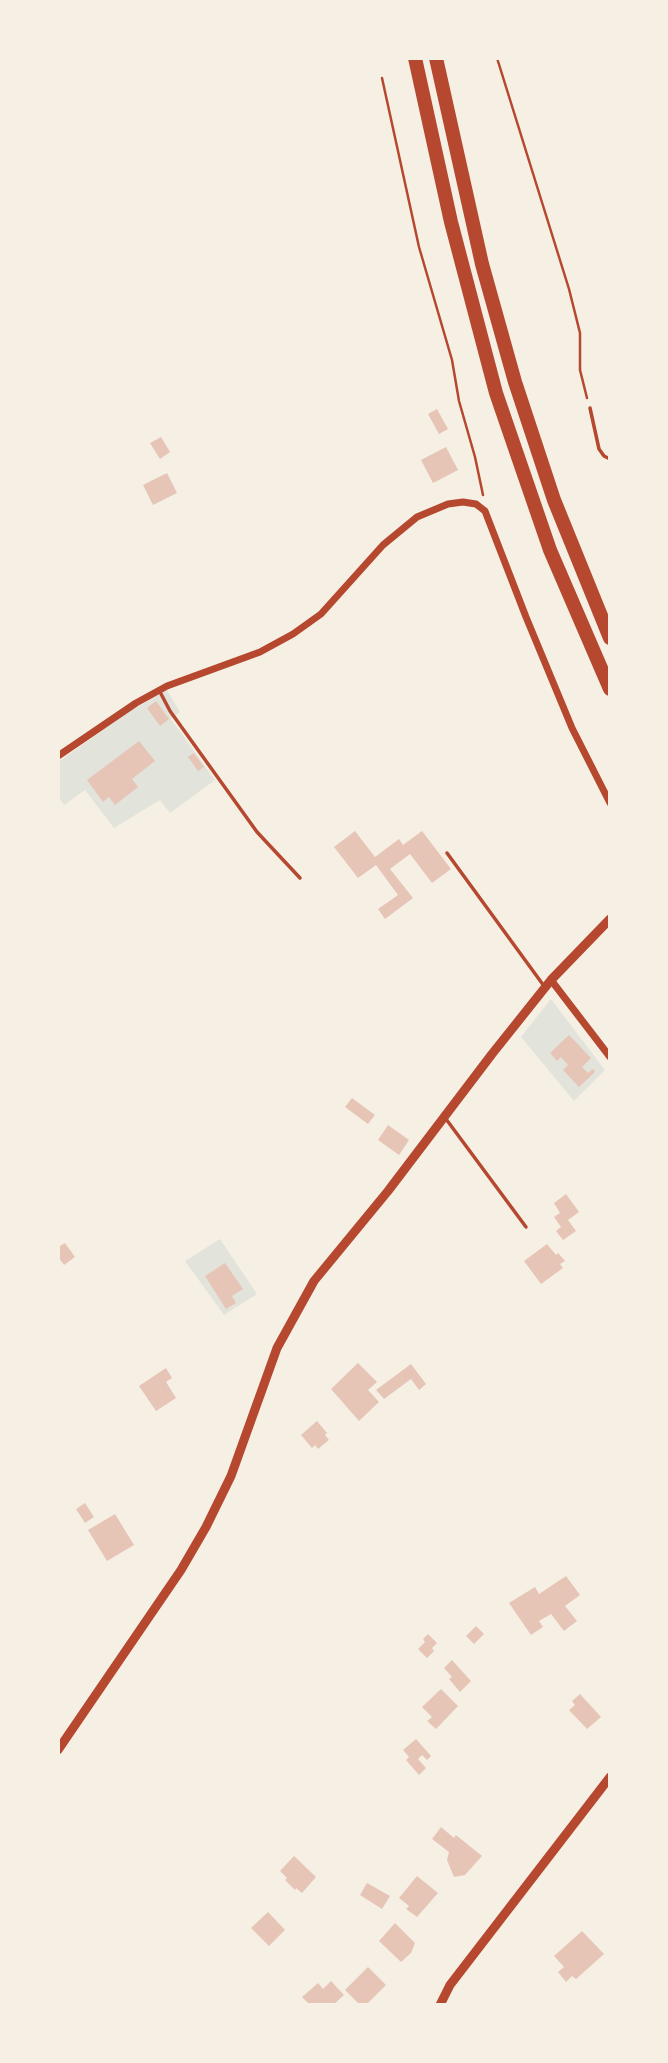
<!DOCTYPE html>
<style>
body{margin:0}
#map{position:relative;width:668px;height:2063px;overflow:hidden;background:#f6efe4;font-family:"Archivo Narrow",sans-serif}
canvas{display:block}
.frame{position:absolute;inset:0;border:60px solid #f6efe4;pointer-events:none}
</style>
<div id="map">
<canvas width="668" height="2063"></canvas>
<div class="frame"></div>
</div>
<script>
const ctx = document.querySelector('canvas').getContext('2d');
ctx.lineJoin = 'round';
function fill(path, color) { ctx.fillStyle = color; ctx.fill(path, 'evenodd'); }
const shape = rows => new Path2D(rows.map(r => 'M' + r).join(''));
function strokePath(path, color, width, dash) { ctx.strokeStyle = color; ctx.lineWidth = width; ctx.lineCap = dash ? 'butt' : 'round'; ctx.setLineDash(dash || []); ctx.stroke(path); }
const green = shape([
 [167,690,180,712,171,719,215,780,170,813,160,800,114,828,85,790,64,805,58,795,58,762,132,710],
 [551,999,605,1070,574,1101,521,1037],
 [220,1239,257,1294,224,1315,185,1261]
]);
const building = shape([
 [437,409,448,429,439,434,428,414],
 [161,437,170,452,160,459,150,443],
 [446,447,458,470,433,483,421,460],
 [167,473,177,493,153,505,143,485],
 [156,701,169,719,160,726,147,708],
 [139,741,155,761,132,779,138,787,115,805,109,797,103,802,87,780],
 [194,753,204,767,198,771,188,757],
 [355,831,375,857,399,839,403,845,422,831,451,869,432,883,410,854,390,869,413,898,385,919,378,909,398,895,376,865,358,878,334,847],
 [569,1035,591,1058,582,1067,588,1073,593,1069,595,1072,579,1087,563,1070,568,1065,561,1057,557,1061,550,1053],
 [352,1098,375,1115,368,1124,345,1107],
 [388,1125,409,1140,399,1155,378,1140],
 [566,1194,579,1212,568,1220,576,1231,563,1240,556,1231,561,1227,554,1217,560,1213,554,1203],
 [65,1243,75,1257,64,1265,58,1257,58,1247],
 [547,1244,556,1255,558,1253,565,1261,560,1264,563,1268,541,1284,524,1261],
 [225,1263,243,1289,232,1296,236,1303,226,1309,205,1276],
 [358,1363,377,1382,368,1390,379,1402,359,1421,331,1389],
 [411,1364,426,1384,419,1390,411,1379,384,1399,376,1390],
 [166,1368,172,1378,166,1382,176,1398,156,1411,139,1386],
 [317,1421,327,1433,325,1435,329,1440,318,1449,315,1445,312,1448,301,1435],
 [85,1503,94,1517,85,1523,76,1509],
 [115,1514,134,1545,107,1561,88,1530],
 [566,1576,580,1595,565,1606,577,1621,564,1631,551,1614,539,1621,543,1627,531,1635,509,1603,535,1587,539,1594],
 [476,1626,484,1634,474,1644,466,1636],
 [428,1634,437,1643,432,1648,434,1651,427,1658,418,1649,425,1642,423,1639],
 [452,1660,471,1681,460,1692,449,1679,452,1677,444,1668],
 [441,1689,458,1706,436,1729,427,1721,432,1717,422,1707],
 [580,1694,601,1717,587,1729,569,1710,575,1705,572,1701],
 [416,1739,431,1756,427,1760,422,1755,418,1759,426,1768,419,1775,406,1760,409,1757,403,1750],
 [441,1827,454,1838,456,1835,482,1856,465,1875,454,1877,447,1860,449,1852,432,1839],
 [294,1856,316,1877,302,1893,296,1888,295,1890,285,1880,287,1878,280,1871],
 [417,1876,438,1893,417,1917,406,1909,409,1906,399,1898],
 [367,1883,390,1896,382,1909,360,1895],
 [268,1912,285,1930,269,1946,251,1928],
 [395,1923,415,1943,411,1953,401,1962,379,1941],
 [582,1931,604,1954,576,1979,572,1976,566,1982,558,1972,564,1967,554,1956],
 [368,1967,386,1985,366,2005,360,2005,345,1990],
 [331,1981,344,1995,333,2005,310,2005,302,1997,318,1983,323,1989]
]);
const path = shape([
 [497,58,569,289,580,333,580,370,587,398],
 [382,78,419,247,452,360,459,401,475,457,483,495]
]);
const service = shape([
 [590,408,599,449,604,456,610,459],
 [159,690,170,711,257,832,300,878],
 [447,853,544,986],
 [446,1119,526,1227]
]);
const minor = shape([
 [58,756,136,703,167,686,260,652,293,634,321,614,383,545,417,517,448,504,463,502,476,504,485,511,526,617,572,728,610,803],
 [551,980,610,1057]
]);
const tertiary = shape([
 [58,1750,181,1570,206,1527,231,1476,277,1348,314,1281,388,1191,492,1054,551,980,610,919],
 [440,2005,450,1985,610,1777]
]);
const motorway = shape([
 [415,58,451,222,496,393,550,550,610,689],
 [436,58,482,264,515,382,554,500,610,638]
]);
fill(green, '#e2e4dc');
fill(building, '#e6c5b7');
strokePath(path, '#b5482f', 2.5);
strokePath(service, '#b5482f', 3.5);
strokePath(minor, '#b5482f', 7);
strokePath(tertiary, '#b5482f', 9);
strokePath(motorway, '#b5482f', 14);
</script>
